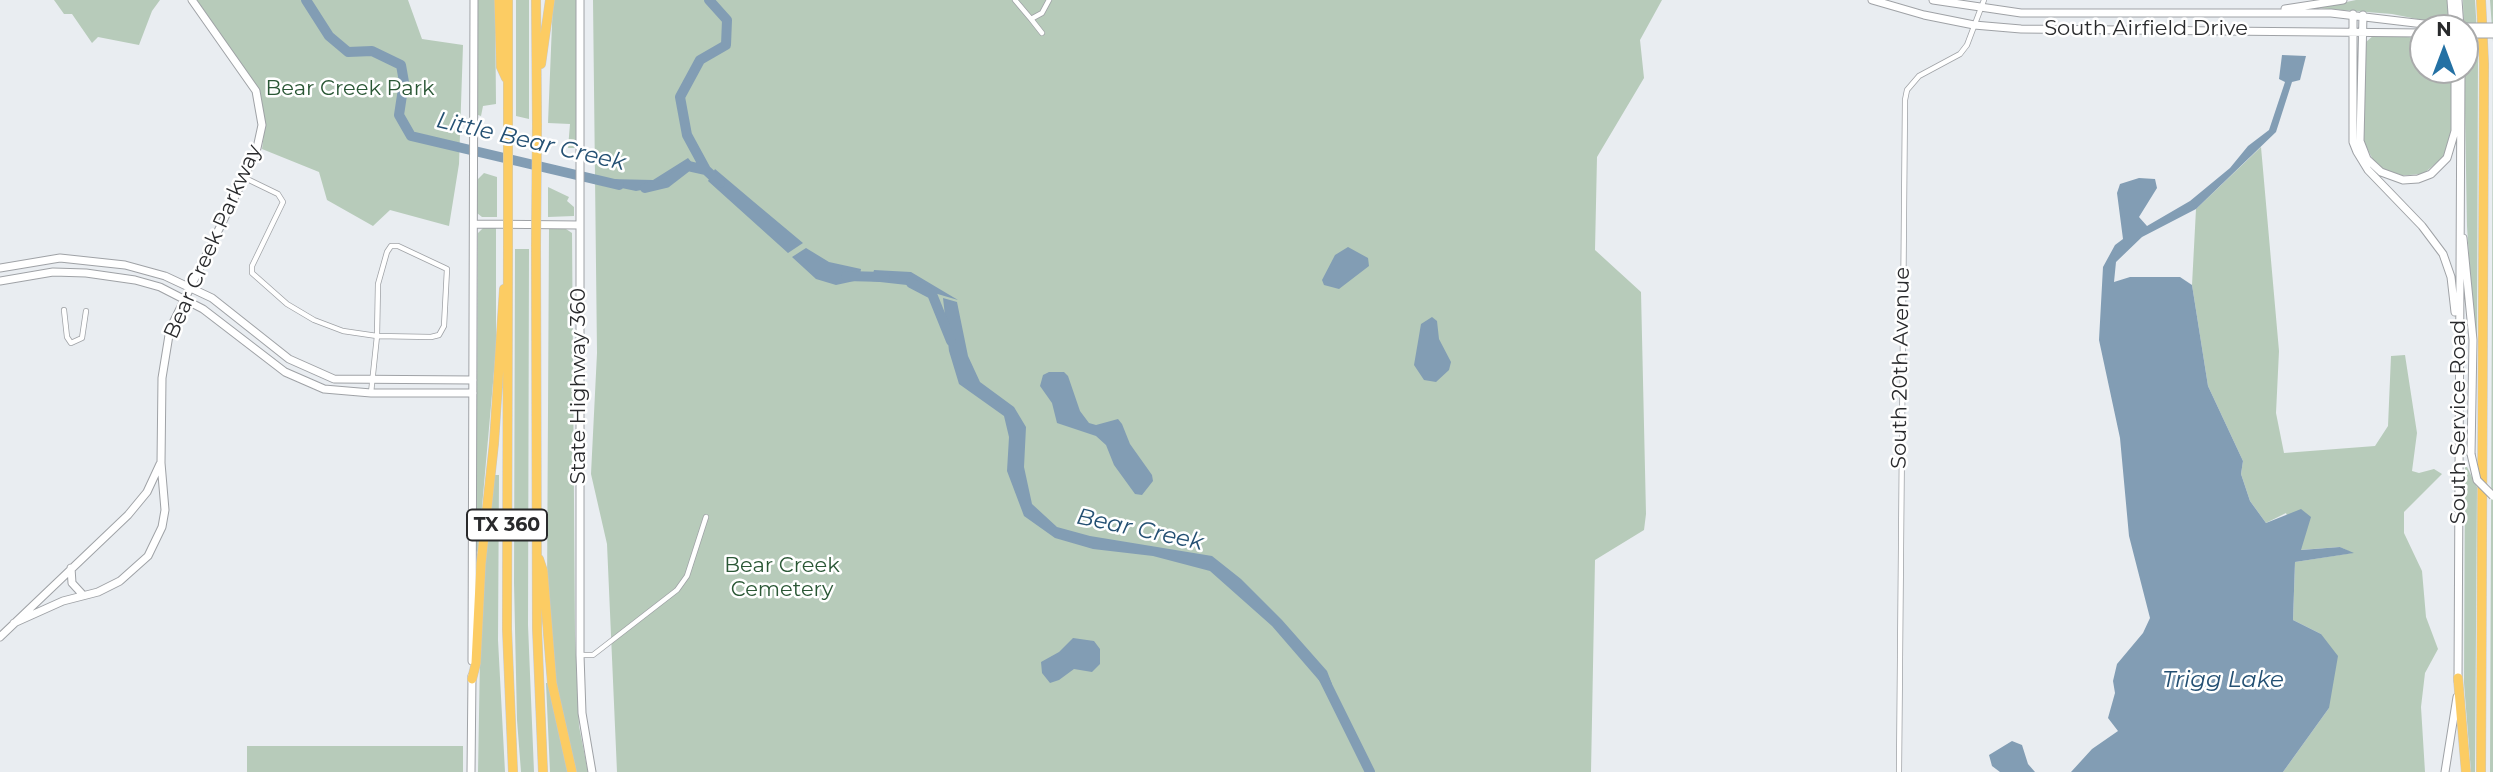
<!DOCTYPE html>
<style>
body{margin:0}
#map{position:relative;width:2493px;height:772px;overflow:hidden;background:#e9edf1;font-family:Montserrat,sans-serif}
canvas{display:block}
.north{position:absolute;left:2409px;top:14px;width:70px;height:70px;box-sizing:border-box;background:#fff;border:2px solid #a9aaab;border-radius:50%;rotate:0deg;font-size:19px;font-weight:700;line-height:28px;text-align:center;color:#292a2c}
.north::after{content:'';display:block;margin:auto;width:24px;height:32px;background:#2471a4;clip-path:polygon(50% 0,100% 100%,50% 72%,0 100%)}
</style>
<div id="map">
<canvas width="2493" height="772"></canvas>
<div class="north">N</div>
</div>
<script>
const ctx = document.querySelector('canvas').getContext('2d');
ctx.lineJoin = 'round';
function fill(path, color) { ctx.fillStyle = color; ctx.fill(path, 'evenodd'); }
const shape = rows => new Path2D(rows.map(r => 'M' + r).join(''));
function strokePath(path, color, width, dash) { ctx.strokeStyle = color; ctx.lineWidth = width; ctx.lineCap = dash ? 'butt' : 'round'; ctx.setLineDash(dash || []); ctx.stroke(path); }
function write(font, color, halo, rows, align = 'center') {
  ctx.font = font + ' Montserrat,sans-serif'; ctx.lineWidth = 5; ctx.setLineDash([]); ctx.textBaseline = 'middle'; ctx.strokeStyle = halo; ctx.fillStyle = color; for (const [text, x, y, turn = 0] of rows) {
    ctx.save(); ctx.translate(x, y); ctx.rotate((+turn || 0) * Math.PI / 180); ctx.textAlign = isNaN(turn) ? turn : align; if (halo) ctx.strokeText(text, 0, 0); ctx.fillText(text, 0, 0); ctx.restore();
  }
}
const green = shape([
 [54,0,160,0,152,11,139,45,98,37,92,43,72,14,64,14],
 [197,0,408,0,422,39,463,45,459,164,449,226,390,210,373,226,327,200,319,172,262,149,265,125,260,91],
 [478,0,495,0,496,104,483,106,481,116,478,115],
 [516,0,529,0,529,119,516,116],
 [553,0,576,0,576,148,568,148,570,124,548,123],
 [593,0,1662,0,1640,40,1644,78,1597,157,1595,250,1641,292,1646,514,1644,530,1595,560,1591,772,617,772,607,544,591,474,597,353],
 [2356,0,2447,0,2449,21,2432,22,2392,14,2317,8],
 [2463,0,2475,0,2478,50,2477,340,2474,340,2467,226],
 [2490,0,2493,0,2493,772,2490,772,2493,42],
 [2374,35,2423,38,2423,70,2452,70,2451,140,2446,155,2423,174,2394,176,2376,166,2363,140,2366,42],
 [2261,147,2279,351,2276,413,2284,453,2375,446,2388,426,2391,356,2405,355,2417,433,2412,471,2419,473,2434,469,2442,474,2404,512,2404,533,2422,571,2426,617,2438,649,2425,673,2421,707,2425,772,2283,772,2329,708,2321,634,2293,620,2295,562,2352,553,2340,547,2300,550,2286,513,2266,523,2250,501,2241,474,2243,461,2208,386,2192,285,2196,209],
 [484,173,497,177,497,217,482,217,477,213,477,180],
 [548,187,569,197,567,201,574,207,574,216,548,217],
 [483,228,496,228,496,349,478,552,476,551,478,233],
 [549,229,566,229,572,233,575,634,579,726,588,772,576,772,557,693,547,593],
 [515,249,529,249,528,625,534,772,521,772,517,720,514,583],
 [2465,463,2477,487,2475,772,2471,772,2464,683],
 [494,475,499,475,498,640,505,772,478,772,481,599],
 [546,683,549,683,569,772,550,772],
 [247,746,463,746,463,772,247,772]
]);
const water = shape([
 [2282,55,2306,56,2300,80,2292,82,2276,132,2196,209,2142,237,2116,262,2114,282,2130,277,2180,277,2192,285,2208,386,2243,461,2241,474,2250,501,2266,523,2301,509,2311,517,2301,550,2340,547,2354,553,2295,562,2293,620,2321,634,2338,656,2329,708,2283,772,2071,772,2092,749,2118,731,2108,718,2115,693,2113,681,2117,664,2143,633,2150,618,2129,536,2120,438,2099,340,2103,267,2115,245,2123,239,2117,193,2120,184,2139,178,2155,179,2157,188,2139,217,2147,226,2190,201,2230,168,2248,146,2269,130,2285,82,2279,79],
 [688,158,693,164,652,188,636,191,607,185,609,179,653,180],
 [715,169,754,202,803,243,788,253,708,181],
 [1348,247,1368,258,1369,266,1339,289,1324,285,1322,280,1335,255],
 [806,248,829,262,861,269,859,280,836,285,816,279,792,257],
 [874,270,911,272,958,300,907,285,871,281],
 [943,298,957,302,968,356,980,382,1014,407,1026,427,1024,467,1032,504,1057,527,1090,536,1212,556,1241,579,1282,620,1327,671,1332,684,1323,685,1272,626,1210,571,1153,556,1093,549,1055,538,1024,516,1007,471,1009,437,1004,416,959,384,949,351],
 [1432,317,1437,321,1439,339,1451,362,1449,370,1436,382,1424,380,1414,365,1421,324],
 [1049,372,1064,372,1068,376,1080,411,1089,423,1096,425,1118,419,1122,424,1130,444,1152,475,1153,481,1142,495,1135,494,1114,465,1106,445,1096,436,1057,423,1052,403,1040,386,1043,375],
 [1073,638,1094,641,1100,649,1100,664,1092,672,1074,669,1059,680,1050,683,1042,673,1041,662,1059,652],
 [2012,741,2022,745,2028,764,2035,772,2000,772,1992,766,1989,755]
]);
const river = shape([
 [306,0,329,36,348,52,372,51,401,65,404,82,399,115,411,136,619,185],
 [709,0,727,20,726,45,700,60,680,97,687,135,706,170,720,183],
 [645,188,666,183,688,166,706,170],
 [846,276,885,277],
 [911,283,932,294,951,341],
 [1321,673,1370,772]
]);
const street = shape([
 [1015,0,1031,19,1042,13,1049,0],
 [1031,19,1042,33],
 [245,178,278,194,283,202,252,266,252,273,287,304,314,320,343,331,377,336,431,337,439,335,444,326,447,269,398,246,391,246,387,252,378,284,377,336,371,393],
 [64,310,67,337,71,343,82,338,86,311],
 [581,655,593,655,677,590,687,576,706,517],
 [1899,772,1905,100,1907,90,1919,76,1960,54,1967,45,1984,0]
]);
const secondary = shape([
 [580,0,580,655,582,713,592,772],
 [1872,0,1924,15,1974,25,2021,29,2423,33],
 [1933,0,2021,13,2331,13,2449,27],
 [2451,0,2453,28],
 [2458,0,2460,28],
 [2285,9,2343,0],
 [2353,14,2353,142,2357,152,2368,170,2422,226,2443,254,2451,277,2455,312],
 [2363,15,2360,141,2367,159,2381,172,2403,180,2418,179,2431,174,2447,158,2455,131,2455,70],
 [475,224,580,225],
 [2463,238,2473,340,2471,454],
 [0,268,60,258,125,265,165,276,212,298,289,359,334,379,473,380],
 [0,281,53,272,86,273,135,280,160,287,203,309,285,372,324,389,371,393,473,393],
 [71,568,72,583,83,595],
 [14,623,63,601,98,592,120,581,148,556,162,527,165,510,161,463,162,378,170,329,244,178,257,148,262,125,256,91,192,0],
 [0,637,128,515,147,492,160,464],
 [472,661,474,0],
 [2458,681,2461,70],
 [471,772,472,676],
 [2445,772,2457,697]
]);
const highway = shape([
 [499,0,501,67,506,78],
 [508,0,508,109],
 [536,0,537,125],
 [2481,0,2484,64,2481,772],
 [541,64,550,0],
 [536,245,537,628,543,772],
 [508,246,507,629,513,772],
 [539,559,543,571,552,683,572,772],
 [2458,678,2466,772],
 [472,679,476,663,481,564,494,443,504,289]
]);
const secondaryBridge = shape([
 [2449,27,2493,27],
 [2465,34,2493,34],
 [2471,454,2477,480,2493,496]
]);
const highwayBridge = shape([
 [536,245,537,125],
 [508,246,508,109]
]);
const shields = [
 [507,525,80]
];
const shieldNames = [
 ["TX 360",507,525]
];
const streetNames = [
 ["South Airfield Drive",2146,29],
 ["Bear Creek Parkway",213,242,-66],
 ["South 20th Avenue",1901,368,-89],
 ["State Highway 360",579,386,-90],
 ["South Service Road",2459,422,-90]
];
const parkNames = [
 ["Bear Creek Park",350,89],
 ["Bear Creek",782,566],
 ["Cemetery",782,590]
];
const waterNames = [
 ["Little Bear Creek",531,142,13],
 ["Bear Creek",1140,530,12],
 ["Trigg Lake",2223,680]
];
fill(green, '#b7cbba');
fill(water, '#829db4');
strokePath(river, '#829db4', 10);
strokePath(street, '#9fa2a6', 6);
strokePath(secondary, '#9fa2a6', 9);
strokePath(highway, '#c7c8c8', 10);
strokePath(street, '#fff', 4.5);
strokePath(secondary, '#fff', 7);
strokePath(highway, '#fccc63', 9);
strokePath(secondaryBridge, '#9fa2a6', 9, []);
strokePath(highwayBridge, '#c7c8c8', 10, []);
strokePath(secondaryBridge, '#fff', 7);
strokePath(highwayBridge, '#fccc63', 9);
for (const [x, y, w] of shields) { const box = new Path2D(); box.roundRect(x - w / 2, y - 15.5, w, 31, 5); ctx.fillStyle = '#fff'; ctx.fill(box); strokePath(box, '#292a2c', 2); }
write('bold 19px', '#292a2c', null, shieldNames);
write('21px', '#292a2c', '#fff', streetNames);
write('21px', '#2a5735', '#fff', parkNames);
write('italic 23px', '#245073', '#fff', waterNames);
</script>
